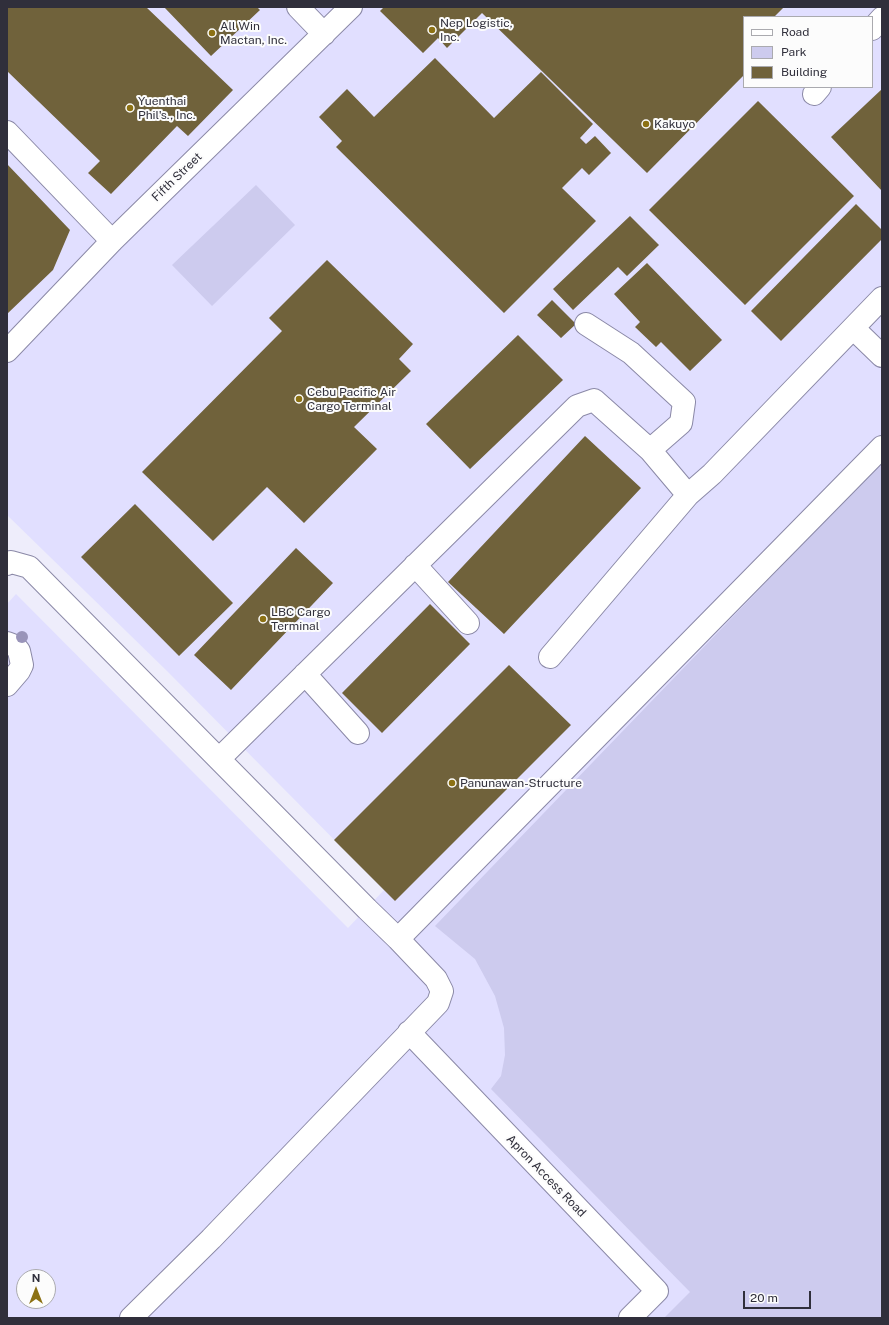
<!DOCTYPE html>
<style>
body{margin:0}
#map{position:relative;width:889px;height:1325px;overflow:hidden;background:#eeedfb;font-family:"Public Sans",sans-serif}
canvas{display:block}
.frame{position:absolute;inset:0;border:8px solid #302f3b;pointer-events:none}
.legend{position:absolute;left:743px;top:16px;width:130px;height:72px;box-sizing:border-box;background:#fcfcfc;border:1px solid #aaaaaf;margin:0;padding:5px 7px;list-style:none;font-size:12px;color:#302f3b}
.legend li{display:flex;align-items:center;gap:8px;height:20px}
.legend b{width:20px;border:1px solid #aaaaaf}
.north{position:absolute;left:16px;top:1269px;width:40px;height:40px;box-sizing:border-box;background:#fcfcfc;border:1px solid #aaaaaf;border-radius:50%;rotate:0deg;font-size:11px;font-weight:700;line-height:16px;text-align:center;color:#302f3b}
.north::after{content:'';display:block;margin:auto;width:14px;height:18px;background:#8c7114;clip-path:polygon(50% 0,100% 100%,50% 72%,0 100%)}
.scale{position:absolute;left:743px;top:1291px;width:68px;height:18px;box-sizing:border-box;border:2px solid #302f3b;border-top:0;padding-left:5px;font-size:12px;line-height:14px;white-space:nowrap;color:#302f3b;-webkit-text-stroke:3px #fcfcfc;paint-order:stroke}
</style>
<div id="map">
<canvas width="889" height="1325"></canvas>
<div class="frame"></div>
<ul class="legend">
<li><b style="height:5px;background:#fff"></b>Road</li>
<li><b style="height:11px;background:#cdcbee"></b>Park</li>
<li><b style="height:11px;background:#70623b"></b>Building</li>
</ul>
<div class="north">N</div>
<div class="scale">20 m</div>
</div>
<script>
const ctx = document.querySelector('canvas').getContext('2d');
ctx.lineJoin = 'round';
function fill(path, color) { ctx.fillStyle = color; ctx.fill(path, 'evenodd'); }
const shape = rows => new Path2D(rows.map(r => 'M' + r).join(''));
function strokePath(path, color, width, dash) { ctx.strokeStyle = color; ctx.lineWidth = width; ctx.lineCap = dash ? 'butt' : 'round'; ctx.setLineDash(dash || []); ctx.stroke(path); }
function write(font, color, halo, rows, align = 'center') {
  ctx.font = font + ' "Public Sans",sans-serif'; ctx.lineWidth = 4; ctx.setLineDash([]); ctx.textBaseline = 'middle'; ctx.strokeStyle = halo; ctx.fillStyle = color; for (const [text, x, y, turn = 0] of rows) {
    ctx.save(); ctx.translate(x, y); ctx.rotate((+turn || 0) * Math.PI / 180); ctx.textAlign = isNaN(turn) ? turn : align; if (halo) ctx.strokeText(text, 0, 0); ctx.fillText(text, 0, 0); ctx.restore();
  }
}
const built = shape([
 [7,7,882,7,882,1318,7,1318,7,604,16,594,348,928,384,890,167,671,7,515],
 [744,17,872,17,872,87,744,87],
 [24,1277,48,1277,48,1301,24,1301]
]);
const green = shape([
 [256,185,295,225,212,306,172,265],
 [882,462,882,1318,664,1318,690,1292,491,1089,501,1076,505,1055,504,1028,495,996,475,959,435,926]
]);
const building = shape([
 [7,7,146,7,233,90,188,136,177,126,111,194,88,173,100,161,7,71],
 [164,7,257,7,260,10,211,56],
 [384,7,784,7,774,17,744,17,744,75,647,173,482,13,447,48,438,38,423,53,380,11],
 [435,58,494,118,541,72,593,124,580,138,586,144,595,136,611,153,589,175,582,168,562,188,596,221,504,313,336,147,342,141,319,117,347,89,374,117],
 [882,89,882,191,831,137],
 [758,101,854,196,745,305,649,210],
 [7,164,70,230,53,270,7,314],
 [856,204,882,230,882,239,781,341,751,311],
 [630,216,659,245,627,276,618,267,573,310,553,289],
 [327,260,413,344,399,359,411,371,354,427,377,449,304,523,267,487,213,541,142,472,282,331,269,318],
 [647,263,722,340,690,371,661,342,656,347,635,327,640,322,614,294],
 [552,300,576,324,561,338,537,315],
 [518,335,563,380,470,469,426,424],
 [585,436,641,488,504,634,448,582],
 [135,504,233,603,179,656,81,557],
 [296,548,333,583,231,690,194,655],
 [430,604,470,644,382,733,342,693],
 [509,665,571,725,395,901,334,840]
]);
const minor = shape([
 [298,7,324,34],
 [872,29,882,18],
 [814,94,820,87],
 [7,132,112,241],
 [586,324,631,353,684,402,681,423,650,450],
 [853,328,882,356],
 [7,351,112,241,351,7],
 [7,564,11,562,29,567,367,909,398,939,436,979,442,991,438,1003,211,1239,131,1318],
 [415,565,468,623],
 [7,643,15,646,19,651,22,665,19,671,7,685],
 [550,657,688,495,712,474,882,298],
 [305,674,358,733],
 [219,759,577,406,594,400,650,450,688,495],
 [398,939,882,447],
 [409,1032,657,1291,630,1318]
]);
const trees = [
 [22,637]
];
const markers = [
 [432,30,4,"#8c7114"],
 [212,33,4,"#8c7114"],
 [130,108,4,"#8c7114"],
 [646,124,4,"#8c7114"],
 [299,399,4,"#8c7114"],
 [263,619,4,"#8c7114"],
 [452,783,4,"#8c7114"]
];
const poiNames = [
 ["Nep Logistic,",440,23],
 ["Inc.",440,37],
 ["All Win",220,26],
 ["Mactan, Inc.",220,40],
 ["Yuenthai",138,101],
 ["Phil's., Inc.",138,115],
 ["Kakuyo",654,124],
 ["Cebu Pacific Air",307,392],
 ["Cargo Terminal",307,406],
 ["LBC Cargo",271,612],
 ["Terminal",271,626],
 ["Panunawan-Structure",460,783]
];
const streetNames = [
 ["Fifth Street",177,177,-44],
 ["Apron Access Road",546,1176,46]
];
fill(built, '#e1dfff');
fill(green, '#cdcbee');
fill(building, '#70623b');
strokePath(minor, '#8b89a7', 24);
strokePath(minor, '#fff', 22);
ctx.fillStyle = '#9994b9';
for (const [x, y] of trees) { ctx.beginPath(); ctx.arc(x, y, 6, 0, 2 * Math.PI); ctx.fill(); }
for (const [x, y, r, color] of markers) { const dot = new Path2D(); dot.arc(x, y, r, 0, 2 * Math.PI); ctx.fillStyle = color; ctx.fill(dot); strokePath(dot, '#fcfcfc', 1.5); }
write('12px', '#302f3b', '#fcfcfc', poiNames, 'left');
write('12px', '#302f3b', '#fcfcfc', streetNames);
</script>
